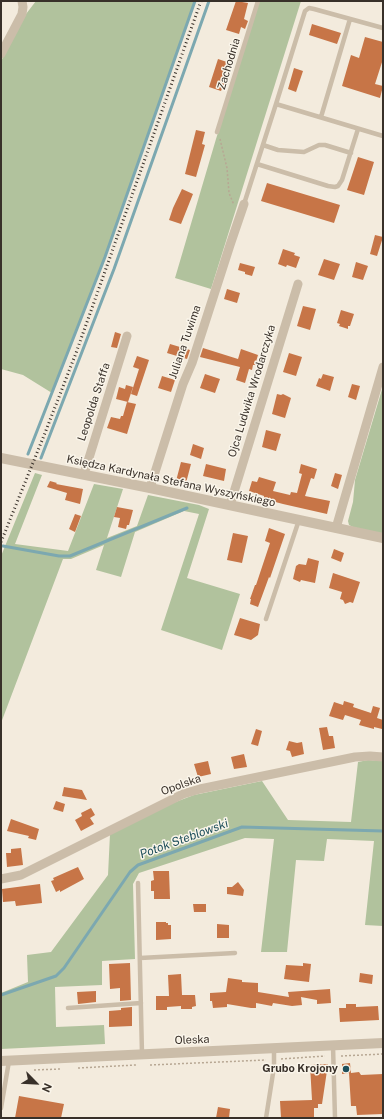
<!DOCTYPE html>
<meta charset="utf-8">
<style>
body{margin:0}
#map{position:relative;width:384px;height:1119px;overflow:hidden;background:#f3ebdd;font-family:"Public Sans",sans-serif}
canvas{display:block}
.frame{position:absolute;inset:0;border:2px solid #383029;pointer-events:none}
.north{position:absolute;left:16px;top:1063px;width:40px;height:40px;-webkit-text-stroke:3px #faf5ea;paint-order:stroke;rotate:114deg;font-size:11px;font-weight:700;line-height:16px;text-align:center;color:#383029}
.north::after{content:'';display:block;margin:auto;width:14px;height:18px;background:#383029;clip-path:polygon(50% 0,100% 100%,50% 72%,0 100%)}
</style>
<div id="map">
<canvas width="384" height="1119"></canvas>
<div class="frame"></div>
<div class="north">N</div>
</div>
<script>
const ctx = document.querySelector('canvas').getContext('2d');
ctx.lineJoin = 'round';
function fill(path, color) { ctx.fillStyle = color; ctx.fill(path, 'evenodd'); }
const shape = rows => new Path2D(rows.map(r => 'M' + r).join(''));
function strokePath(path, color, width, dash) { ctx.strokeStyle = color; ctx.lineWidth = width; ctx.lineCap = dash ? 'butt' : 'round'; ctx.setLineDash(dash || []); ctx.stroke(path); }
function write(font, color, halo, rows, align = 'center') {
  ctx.font = font + ' "Public Sans",sans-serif'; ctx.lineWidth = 3; ctx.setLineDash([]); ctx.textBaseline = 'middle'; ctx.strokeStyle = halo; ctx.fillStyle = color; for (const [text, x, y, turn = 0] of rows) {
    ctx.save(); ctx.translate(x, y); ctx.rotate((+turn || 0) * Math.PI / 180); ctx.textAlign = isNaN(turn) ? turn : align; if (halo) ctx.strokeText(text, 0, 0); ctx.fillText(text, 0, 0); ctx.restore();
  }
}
const green = shape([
 [36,1,195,1,105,257,52,393,23,375,1,369,1,61,26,14],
 [258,1,301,1,211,289,175,278,216,139,259,2],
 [383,386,383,534,353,527,349,525,348,521,353,502,355,480],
 [35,473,42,475,15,544,68,551,94,484,123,489,107,538,137,526,148,495,199,505,209,509,187,578,240,594,222,650,161,630,199,514,184,511,135,532,121,577,96,570,104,545,71,559,63,559,1,723,1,556],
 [368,760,383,761,383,926,365,925,374,841,327,839,324,861,296,860,287,952,261,952,274,839,245,838,139,873,133,884,135,959,102,961,102,985,55,987,56,1027,104,1025,105,1044,1,1049,1,993,28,982,27,955,51,952,108,875,110,834,157,809,194,795,262,781,288,820,351,822,358,762]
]);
const stream = shape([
 [28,454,105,257,195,1],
 [41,458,114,269,209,1],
 [3,546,59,556,70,556,187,508],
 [1,995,56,976,64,968,130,872,138,865,242,827,383,831]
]);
const building = shape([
 [236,1,248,3,244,19,248,21,245,29,241,27,239,34,226,30],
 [312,24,341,33,337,44,309,35],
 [365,37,383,42,383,59,375,84,383,86,380,98,342,86,351,55,359,58],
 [218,59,230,63,225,80,228,81,226,87,223,86,221,91,209,87],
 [294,68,303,71,296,92,288,89],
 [196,130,205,132,202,144,205,145,196,177,185,174],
 [358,157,374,162,364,195,347,190],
 [267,183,340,205,334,223,261,201],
 [182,189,193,194,181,224,169,220,173,208],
 [375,235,383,237,377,256,370,254],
 [283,249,295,253,294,255,300,257,296,268,287,265,286,267,278,264],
 [324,259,340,264,334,280,318,275],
 [356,262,368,266,363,280,352,277],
 [240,263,255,267,252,276,245,274,245,272,238,270],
 [227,289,240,293,237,303,224,299],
 [303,306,316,309,310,330,297,326],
 [341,310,354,314,350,326,348,326,348,329,339,326,340,324,337,323],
 [115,332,121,334,117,348,111,347],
 [170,344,190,350,187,359,167,353],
 [203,348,238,359,241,349,258,355,255,365,253,365,252,370,249,369,245,383,236,380,240,367,200,357],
 [289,353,302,357,296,376,283,372],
 [137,356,149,360,137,396,131,394,139,369,133,367],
 [205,374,220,379,215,393,200,388],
 [323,374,334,377,330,391,316,386,319,378,321,379],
 [162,376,175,380,171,392,158,388],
 [352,384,360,386,356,400,348,397],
 [126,385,133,387,128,402,116,399,119,387,125,389],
 [277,394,281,395,283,394,291,398,285,418,272,414],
 [127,402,136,404,127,434,107,428,111,417,120,419,121,416,123,416],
 [266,430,281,434,276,451,262,447],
 [193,444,204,448,201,459,190,455],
 [181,462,191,464,186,483,176,481],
 [206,464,226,469,224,481,203,476],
 [301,464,317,469,314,479,311,478,305,496,330,501,327,514,283,504,264,499,264,496,249,491,252,481,257,482,259,477,276,482,273,491,290,495,291,492,297,493,302,474,299,473],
 [335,473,342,475,338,489,331,486],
 [50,481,57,483,56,484,83,489,80,504,65,500,67,493,47,487],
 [117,507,133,510,129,525,127,525,126,529,118,527,120,518,114,517],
 [75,514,81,516,75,532,69,529],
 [269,528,285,534,270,578,269,577,258,607,250,604,251,599,250,599,255,585,256,585,270,543,265,541],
 [233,533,248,536,242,563,227,560],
 [334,549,344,553,341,562,331,558],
 [308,558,319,561,315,583,301,580,300,582,293,579,296,566,299,564,306,565],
 [333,573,360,582,353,603,350,602,345,604,343,600,340,599,342,592,329,588],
 [240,618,260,624,258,635,251,640,234,635],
 [344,701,354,704,353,707,371,713,373,706,380,708,377,718,383,720,382,729,374,727,374,729,359,725,361,720,345,715,343,720,329,716,334,702,343,705],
 [327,727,329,736,333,736,335,748,323,750,319,728],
 [256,729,262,731,258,746,251,744],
 [289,741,297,743,302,742,304,754,292,757,290,751,286,750],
 [244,754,247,767,234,769,231,757],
 [208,761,211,774,198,777,194,764],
 [64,787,82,790,87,800,62,796],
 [56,801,65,804,63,812,53,809],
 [91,808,95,815,90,818,94,824,81,831,75,820,82,816,81,813],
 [11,819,39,829,36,840,28,838,29,836,7,831],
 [21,848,23,865,7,867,6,853,11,853,11,849],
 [78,867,84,879,60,892,60,890,56,892,51,881,54,880,53,878],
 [153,871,169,871,170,899,154,899,154,891,151,891,151,881,154,880],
 [238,882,244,890,243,896,227,894,227,887,232,887],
 [40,884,42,903,16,906,15,901,3,902,2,889],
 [193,904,206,904,206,912,194,912],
 [156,922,166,922,166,923,168,923,168,925,171,925,171,939,156,940],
 [217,924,229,925,229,938,217,938],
 [130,963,131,1000,120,1001,120,988,110,989,109,964],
 [303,963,311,964,309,982,284,979,286,965,303,966],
 [360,973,373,975,372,984,359,982],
 [181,974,182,995,195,995,196,1006,192,1007,192,1009,181,1009,181,1006,167,1007,167,1010,156,1010,156,996,169,996,168,975],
 [228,978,242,980,242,982,258,983,258,992,289,997,288,992,330,989,331,1003,317,1004,317,1000,301,997,302,1005,292,1006,273,1003,272,1006,256,1003,256,1008,251,1008,227,1004,227,1007,213,1008,212,1001,210,1001,210,993,226,992],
 [96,991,96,1002,78,1004,77,992],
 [346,1004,356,1004,356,1007,378,1006,379,1020,340,1022,339,1008,346,1008],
 [132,1007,132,1026,109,1027,109,1011,121,1010,121,1008],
 [350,1063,351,1073,359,1072,361,1075,383,1074,383,1114,357,1115,356,1106,351,1106,349,1073,342,1074,342,1064],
 [328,1064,322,1104,318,1104,318,1108,314,1108,314,1118,281,1118,280,1101,312,1100,310,1065],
 [19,1096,64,1104,61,1118,15,1118],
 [218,1107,230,1109,229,1118,216,1118]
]);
const path = shape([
 [220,139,227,168,229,193,234,205],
 [341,1056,383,1054],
 [281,1059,325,1056],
 [150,1065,266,1060],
 [78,1068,136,1065],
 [34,1070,60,1069]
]);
const service = shape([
 [383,28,314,9,309,8,305,11,276,104,383,136],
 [321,117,350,19],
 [217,132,258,1],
 [263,145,278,150,304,152,319,145,325,145,351,153],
 [257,164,328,186,335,187,338,186,342,180,358,129],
 [244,204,276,104],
 [266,619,299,520],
 [138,883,142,1054],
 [140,958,235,953],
 [68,1008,141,1003],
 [333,1046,335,1118],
 [1,1108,9,1061],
 [266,1118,274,1067,274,1049]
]);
const minor = shape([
 [1,54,22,14,23,7,22,1],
 [84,474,127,336],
 [150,488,183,384,192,363,230,245,244,204],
 [230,505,298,284],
 [336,528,383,367],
 [1,879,21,875,183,794,200,789,355,757,370,756,383,757]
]);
const tertiary = shape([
 [1,458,150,488,383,538],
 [1,1061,383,1043]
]);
const rail = shape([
 [1,542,45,433,76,353,201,1]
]);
const markers = [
 [346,1069,4,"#1e4f5b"]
];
const streetNames = [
 ["Zachodnia",229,64,-73],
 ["Juliana Tuwima",185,342,-71],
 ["Ojca Ludwika Wrodarczyka",252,391,-73],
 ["Leopolda Staffa",94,402,-72],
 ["Księdza Kardynała Stefana Wyszyńskiego",171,481,12],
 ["Opolska",181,785,-20],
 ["Oleska",192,1040,-2]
];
const poiNames = [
 ["Grubo Krojony",338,1069]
];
const waterNames = [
 ["Potok Steblowski",184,839,-20]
];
fill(green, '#b1c29d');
strokePath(stream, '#7ca8b0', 3);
fill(building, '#c77547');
strokePath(path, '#b7a793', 1.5, [2, 2]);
strokePath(service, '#cbbda9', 4.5);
strokePath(minor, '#cbbda9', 9);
strokePath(tertiary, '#cbbda9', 10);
strokePath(rail, '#383029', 3, [1, 3]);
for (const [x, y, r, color] of markers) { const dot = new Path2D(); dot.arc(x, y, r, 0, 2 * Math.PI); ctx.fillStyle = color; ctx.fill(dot); strokePath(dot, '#faf5ea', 1.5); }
write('11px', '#383029', '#faf5ea', streetNames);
write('bold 11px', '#383029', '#faf5ea', poiNames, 'right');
write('italic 12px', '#1e4f5b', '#faf5ea', waterNames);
</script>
